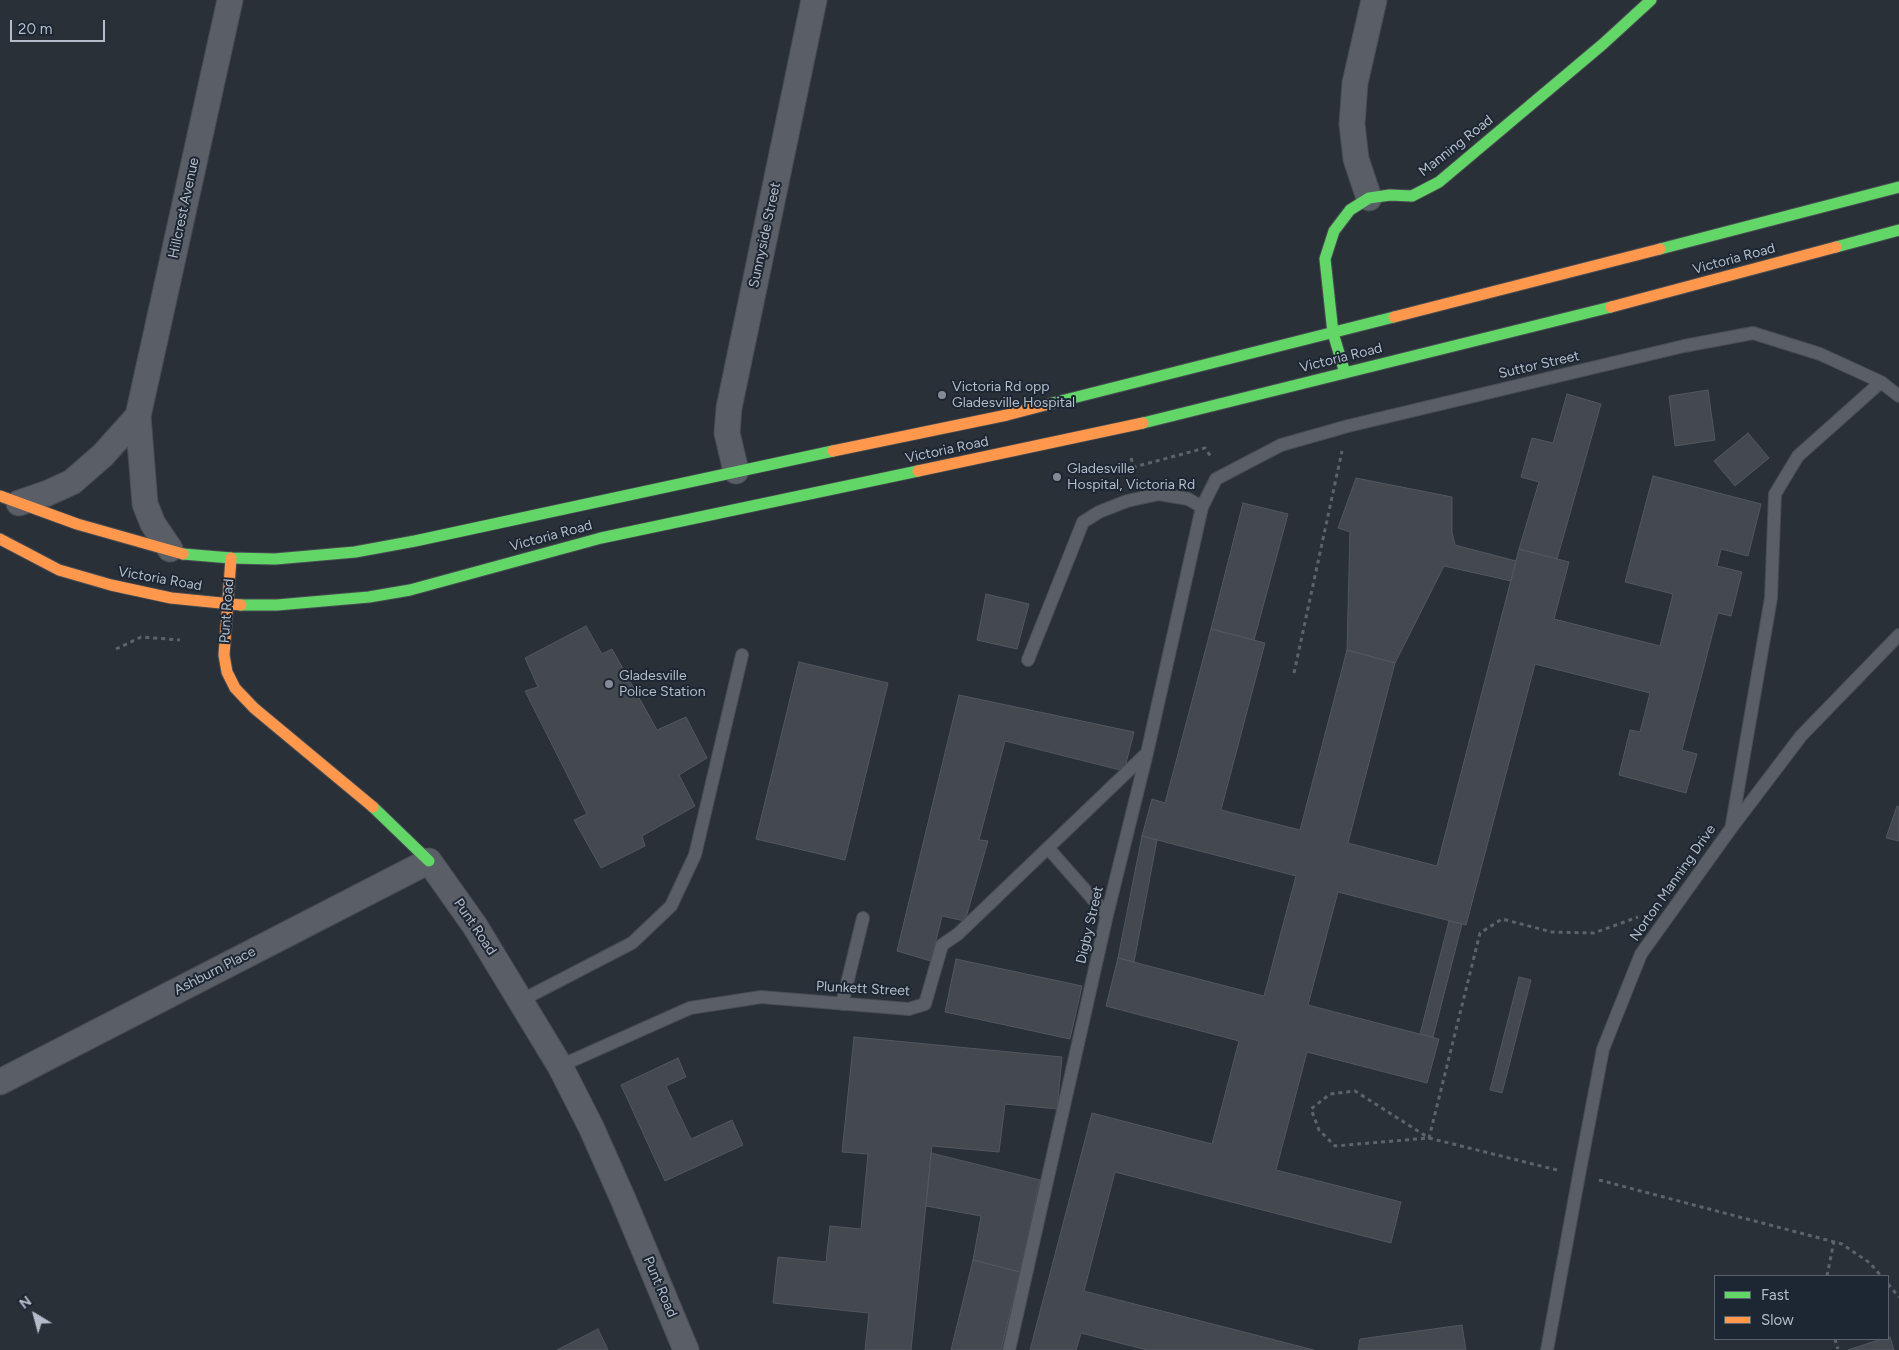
<!DOCTYPE html>
<style>
body{margin:0}
#map{position:relative;width:1899px;height:1350px;overflow:hidden;background:#2a3038;font-family:Figtree,sans-serif}
canvas{display:block}
.legend{position:absolute;left:1714px;top:1275px;width:175px;height:65px;box-sizing:border-box;background:#1d2633;border:1px solid #59626f;margin:0;padding:6px 9px;list-style:none;font-size:15px;color:#b4bcc9}
.legend li{display:flex;align-items:center;gap:10px;height:25px}
.legend b{width:25px;border:1px solid #59626f}
.north{position:absolute;left:10px;top:1290px;width:50px;height:50px;-webkit-text-stroke:4px #1d2633;paint-order:stroke;rotate:323deg;font-size:14px;font-weight:700;line-height:20px;text-align:center;color:#b4bcc9}
.north::after{content:'';display:block;margin:auto;width:18px;height:22px;background:#b4bcc9;clip-path:polygon(50% 0,100% 100%,50% 72%,0 100%)}
.scale{position:absolute;left:10px;top:20px;width:95px;height:22px;box-sizing:border-box;border:2px solid #b4bcc9;border-top:0;padding-left:6px;font-size:15px;line-height:18px;white-space:nowrap;color:#b4bcc9;-webkit-text-stroke:4px #1d2633;paint-order:stroke}
</style>
<div id="map">
<canvas width="1899" height="1350"></canvas>
<ul class="legend">
<li><b style="height:6px;background:#63d668"></b>Fast</li>
<li><b style="height:6px;background:#ff974d"></b>Slow</li>
</ul>
<div class="north">N</div>
<div class="scale">20 m</div>
</div>
<script>
const ctx = document.querySelector('canvas').getContext('2d');
ctx.lineJoin = 'round';
function fill(path, color) { ctx.fillStyle = color; ctx.fill(path, 'evenodd'); }
const shape = rows => new Path2D(rows.map(r => 'M' + r).join(''));
function strokePath(path, color, width, dash) { ctx.strokeStyle = color; ctx.lineWidth = width; ctx.lineCap = dash ? 'butt' : 'round'; ctx.setLineDash(dash || []); ctx.stroke(path); }
function write(font, color, halo, rows, align = 'center') {
  ctx.font = font + ' Figtree,sans-serif'; ctx.lineWidth = 4; ctx.setLineDash([]); ctx.textBaseline = 'middle'; ctx.strokeStyle = halo; ctx.fillStyle = color; for (const [text, x, y, turn = 0] of rows) {
    ctx.save(); ctx.translate(x, y); ctx.rotate((+turn || 0) * Math.PI / 180); ctx.textAlign = isNaN(turn) ? turn : align; if (halo) ctx.strokeText(text, 0, 0); ctx.fillText(text, 0, 0); ctx.restore();
  }
}
const building = shape([
 [1708,390,1715,440,1675,446,1669,396,1708,390],
 [1567,394,1601,404,1557,559,1519,549,1539,482,1521,477,1532,438,1553,443,1567,394],
 [1748,433,1769,458,1735,486,1714,461,1748,433],
 [1653,476,1761,504,1748,556,1721,549,1717,566,1742,572,1731,616,1718,613,1682,750,1697,754,1686,793,1619,775,1630,730,1640,732,1650,693,1535,664,1466,925,1338,892,1308,1005,1439,1039,1427,1083,1307,1052,1276,1170,1401,1202,1391,1243,1115,1172,1084,1291,1314,1350,1147,1350,1081,1333,1076,1350,1030,1350,1092,1113,1212,1144,1239,1041,1106,1006,1118,958,1264,996,1296,876,1142,836,1152,799,1165,803,1211,629,1265,643,1221,810,1300,830,1347,650,1395,663,1348,843,1437,866,1519,549,1569,562,1554,619,1660,646,1673,594,1625,582,1653,476],
 [1356,478,1452,497,1452,532,1455,545,1516,561,1511,581,1444,566,1395,663,1347,650,1350,532,1338,528,1356,478],
 [1243,503,1288,514,1254,640,1211,629,1243,503],
 [986,594,1029,604,1017,649,977,640,986,594],
 [586,626,602,654,612,649,657,730,686,717,707,758,679,775,695,806,642,836,645,846,601,868,574,820,587,814,525,691,538,687,525,658,586,626],
 [799,662,888,683,845,860,756,839,799,662],
 [959,695,1134,732,1124,771,1005,741,979,840,988,841,965,921,942,916,931,961,897,951,959,695],
 [1897,806,1899,807,1899,841,1886,838,1897,806],
 [1142,836,1157,840,1134,962,1118,958,1142,836],
 [1449,921,1462,924,1433,1037,1420,1034,1449,921],
 [956,959,1082,986,1070,1039,945,1012,956,959],
 [1519,977,1531,980,1502,1093,1490,1090,1519,977],
 [854,1037,1062,1057,1057,1109,1005,1104,999,1152,932,1146,911,1350,865,1350,869,1313,773,1303,778,1257,826,1262,830,1226,861,1229,868,1154,842,1152,854,1037],
 [678,1058,686,1077,666,1086,691,1139,732,1120,743,1145,665,1181,621,1085,678,1058],
 [931,1153,1040,1180,1020,1272,973,1260,981,1216,926,1206,931,1153],
 [973,1260,1020,1272,1001,1350,951,1350,973,1260],
 [1462,1325,1466,1350,1358,1350,1360,1339,1462,1325],
 [598,1329,608,1350,557,1350,598,1329],
 [1888,1337,1890,1337,1894,1350,1848,1350,1888,1337]
]);
const path = shape([
 [1131,458,1134,467,1205,448,1211,457],
 [116,649,141,637,180,640],
 [1294,673,1342,451],
 [1557,1170,1429,1138,1335,1146,1319,1130,1311,1109,1330,1094,1355,1091,1429,1138,1480,933,1502,919,1552,932,1594,933,1638,917],
 [1599,1180,1842,1244,1870,1263,1881,1276],
 [1827,1276,1834,1241],
 [1888,1284,1899,1297],
 [1835,1339,1838,1349]
]);
const lane = shape([
 [1028,660,1083,522,1099,512,1127,501,1159,494,1188,499,1202,507],
 [1732,824,1771,598,1775,494,1798,456,1881,382],
 [1048,848,1107,915],
 [522,1000,632,943,671,906,695,855,742,655],
 [842,1004,863,918],
 [560,1066,690,1008,761,997,909,1009,925,1004,942,945,958,934,1147,753],
 [1009,1350,1107,915,1147,753,1202,507,1216,479,1281,445,1348,426,1684,346,1753,333,1820,354,1881,382,1899,396],
 [1547,1350,1579,1175,1603,1049,1641,954,1732,827,1801,736,1899,635]
]);
const street = shape([
 [1369,198,1356,159,1352,124,1355,83,1374,0],
 [736,471,727,433,729,408,814,0],
 [19,503,48,493,72,482,103,455,138,416],
 [170,549,153,524,145,504,138,416,230,0],
 [0,1082,429,861,475,926,560,1066,591,1127,623,1199,686,1350]
]);
const fast = shape([
 [1836,247,1899,230],
 [1660,249,1899,187],
 [1345,373,1333,333,1325,259,1334,231,1350,210,1369,198,1390,195,1412,196,1439,182,1603,44,1651,0],
 [1049,404,1394,317],
 [1143,423,1611,307],
 [183,554,231,558,275,559,355,552,415,541,833,451],
 [241,605,277,605,369,597,410,590,601,538,918,471],
 [373,807,429,861]
]);
const slow = shape([
 [1611,307,1836,247],
 [1394,317,1660,249],
 [833,451,1007,415,1049,404],
 [918,471,1143,423],
 [0,496,77,524,183,554],
 [0,539,59,570,111,585,171,598,241,605],
 [231,558,224,655,227,672,235,688,254,708,373,807]
]);
const markers = [
 [942,395,5,"#848b96"],
 [1057,477,5,"#848b96"],
 [609,684,5,"#848b96"]
];
const streetNames = [
 ["Manning Road",1456,146,-38],
 ["Hillcrest Avenue",184,208,-78],
 ["Sunnyside Street",765,235,-78],
 ["Victoria Road",1734,259,-15],
 ["Victoria Road",1341,358,-14],
 ["Suttor Street",1539,365,-13],
 ["Victoria Road",947,450,-12],
 ["Victoria Road",551,536,-15],
 ["Victoria Road",160,579,10],
 ["Punt Road",227,611,-86],
 ["Norton Manning Drive",1673,883,-55],
 ["Digby Street",1090,925,-77],
 ["Punt Road",475,927,56],
 ["Ashburn Place",215,971,-27],
 ["Plunkett Street",863,989,3],
 ["Punt Road",660,1287,67]
];
const poiNames = [
 ["Victoria Rd opp",952,387],
 ["Gladesville Hospital",952,403],
 ["Gladesville",1067,469],
 ["Hospital, Victoria Rd",1067,485],
 ["Gladesville",619,676],
 ["Police Station",619,692]
];
fill(building, '#444950');
strokePath(building, '#52575f', 1);
strokePath(lane, '#484c53', 14);
strokePath(street, '#484c53', 27);
strokePath(fast, '#484c53', 13);
strokePath(slow, '#484c53', 13);
strokePath(path, '#5d636a', 3, [4, 4]);
strokePath(lane, '#5a5e66', 12);
strokePath(street, '#5a5e66', 25);
strokePath(fast, '#63d668', 11);
strokePath(slow, '#ff974d', 11);
for (const [x, y, r, color] of markers) { const dot = new Path2D(); dot.arc(x, y, r, 0, 2 * Math.PI); ctx.fillStyle = color; ctx.fill(dot); strokePath(dot, '#1d2633', 2); }
write('14px', '#b4bcc9', '#1d2633', streetNames);
write('14px', '#b4bcc9', '#1d2633', poiNames, 'left');
</script>
